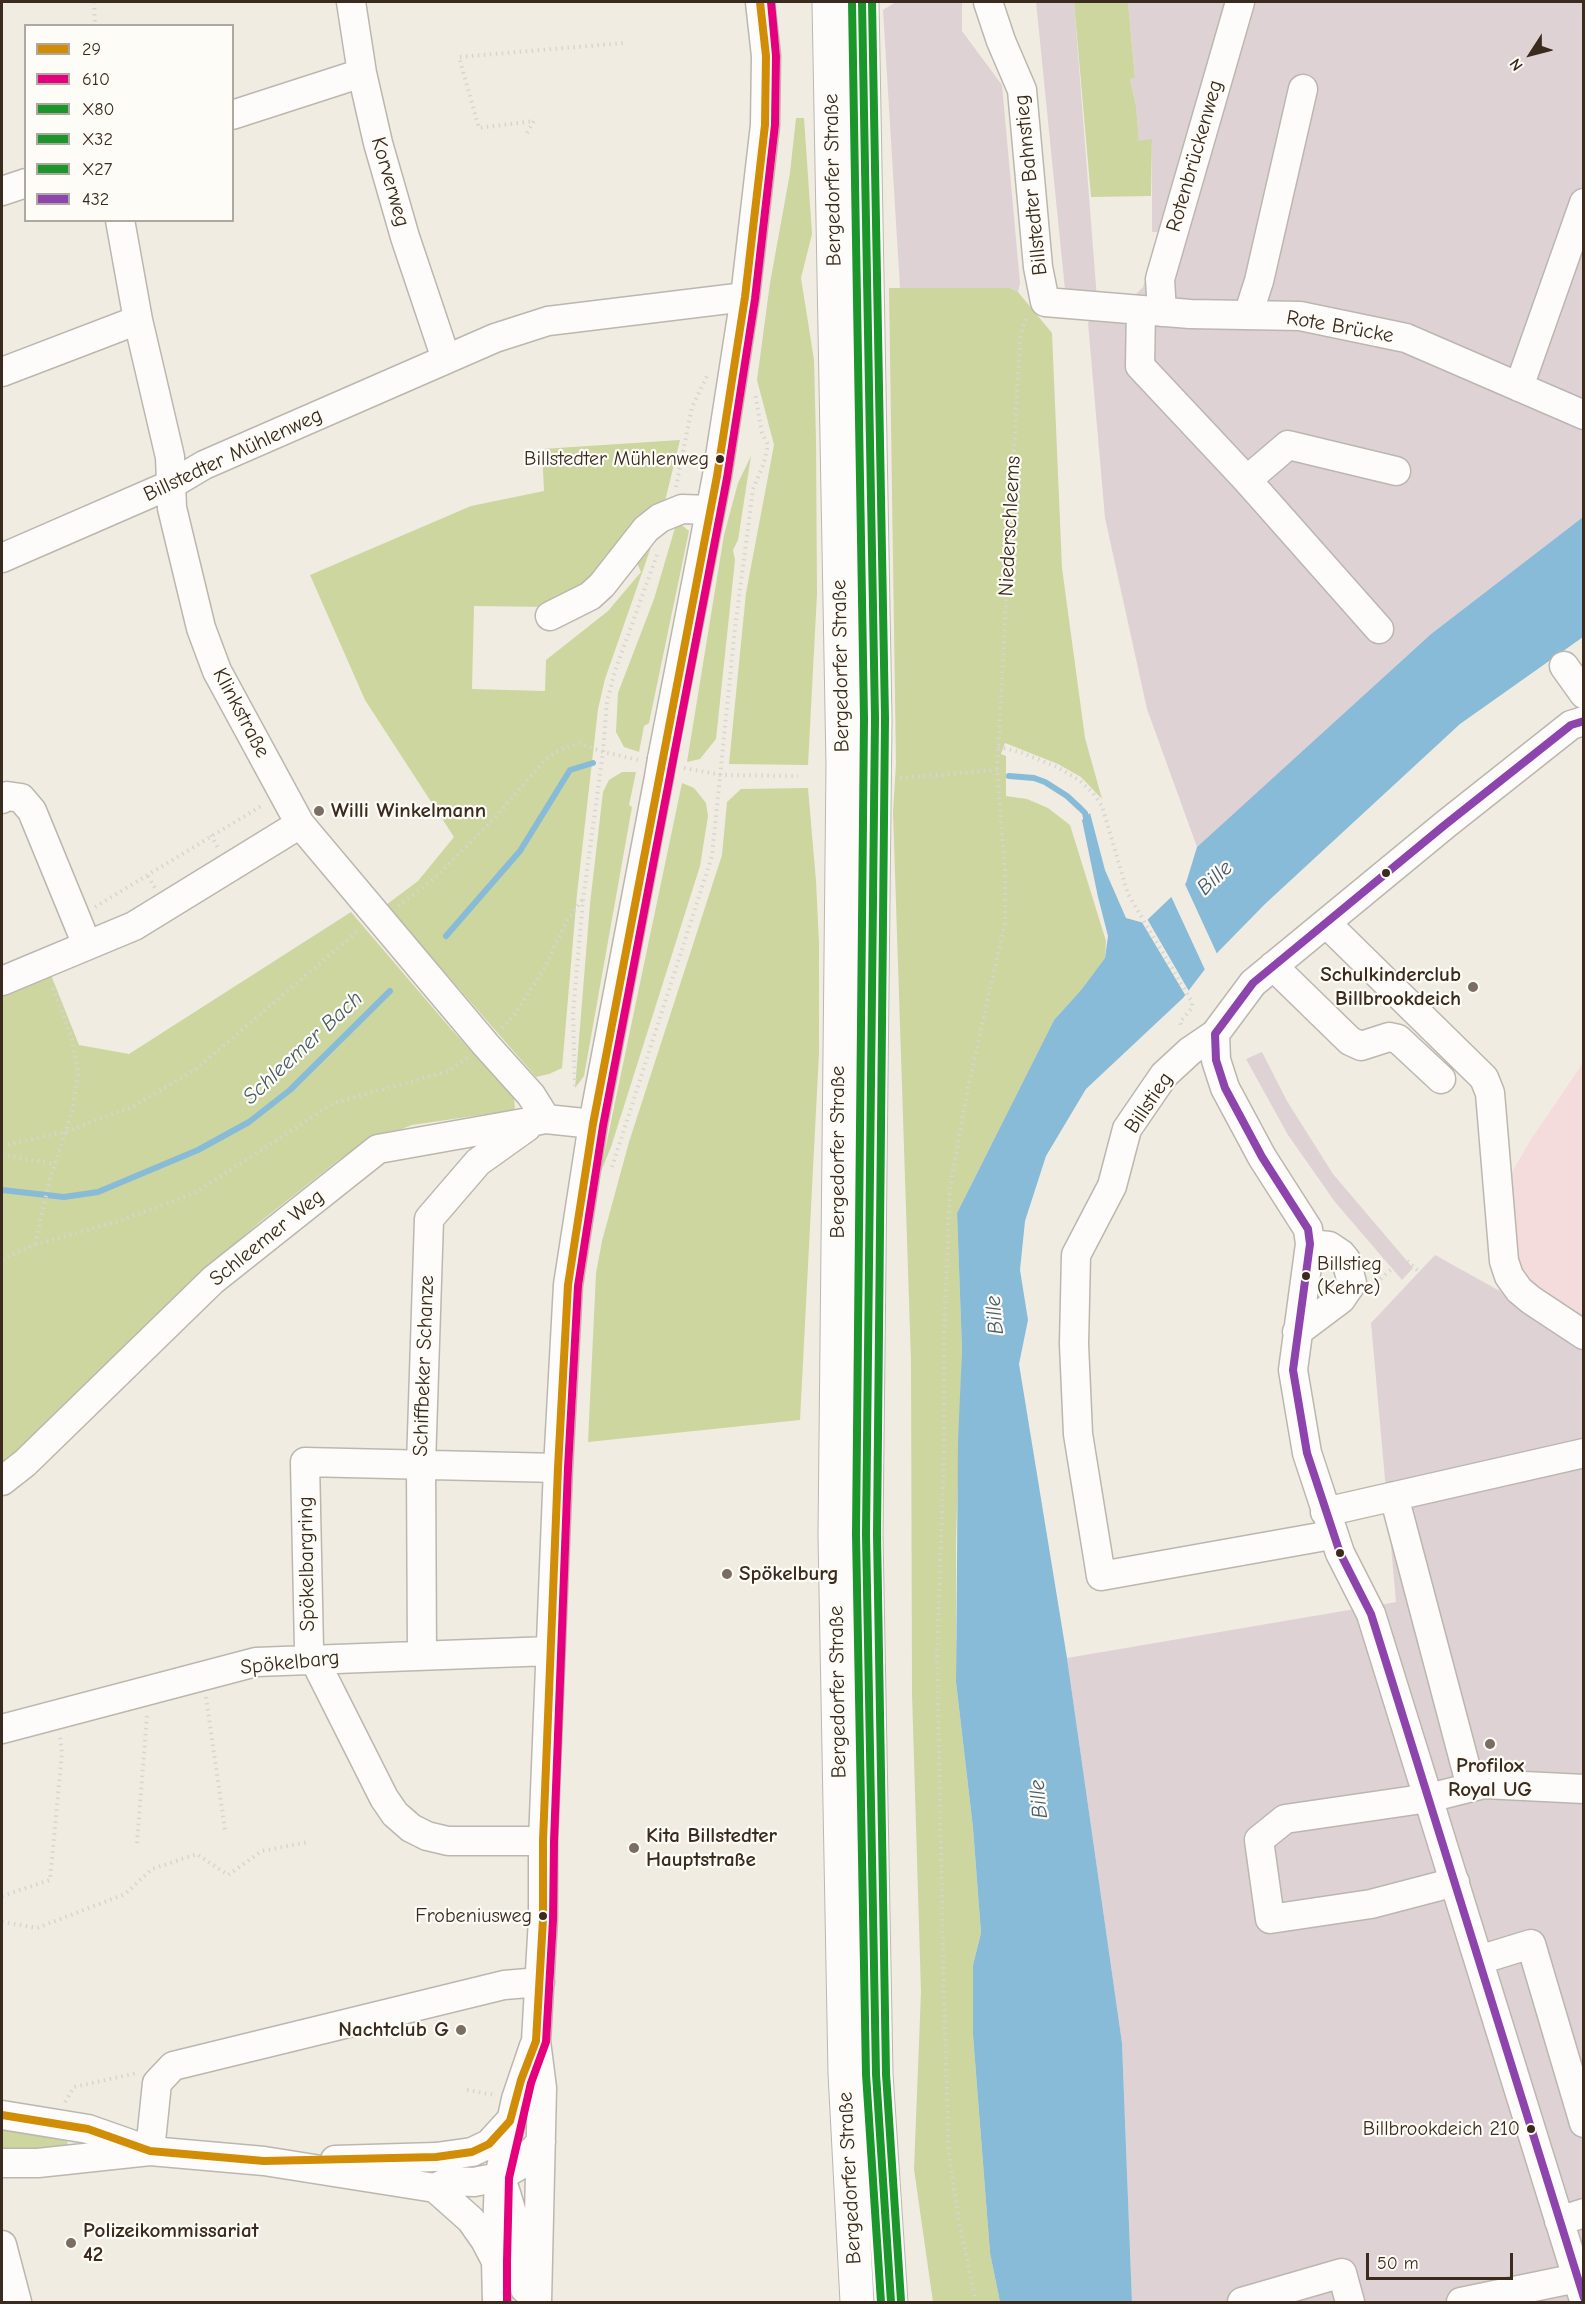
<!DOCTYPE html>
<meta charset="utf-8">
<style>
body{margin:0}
#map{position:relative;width:1585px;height:2304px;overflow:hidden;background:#f0ece2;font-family:"Comic Neue",sans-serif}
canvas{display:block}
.frame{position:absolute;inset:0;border:3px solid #3b2a1e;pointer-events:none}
.legend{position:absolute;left:24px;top:24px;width:210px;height:198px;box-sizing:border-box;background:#fdfcf7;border:2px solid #afa8a0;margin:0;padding:8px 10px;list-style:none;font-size:18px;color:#3b2a1e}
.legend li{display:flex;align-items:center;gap:12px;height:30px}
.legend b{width:30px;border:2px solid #afa8a0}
.north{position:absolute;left:1501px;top:24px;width:60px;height:60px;-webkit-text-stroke:4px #fdfcf7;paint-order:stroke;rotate:234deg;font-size:16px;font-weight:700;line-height:24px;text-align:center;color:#3b2a1e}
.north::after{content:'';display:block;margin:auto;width:21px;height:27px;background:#3b2a1e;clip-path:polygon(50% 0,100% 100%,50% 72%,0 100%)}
.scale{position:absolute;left:1366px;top:2253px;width:147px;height:27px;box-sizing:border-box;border:3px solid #3b2a1e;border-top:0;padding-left:8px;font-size:18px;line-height:21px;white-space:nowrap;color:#3b2a1e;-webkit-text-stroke:4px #fdfcf7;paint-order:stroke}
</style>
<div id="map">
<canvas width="1585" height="2304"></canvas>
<div class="frame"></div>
<ul class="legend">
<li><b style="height:8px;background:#d18d06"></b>29</li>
<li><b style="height:8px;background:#e5007d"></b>610</li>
<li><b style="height:8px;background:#1a962b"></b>X80</li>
<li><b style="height:8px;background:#1a962b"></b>X32</li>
<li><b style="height:8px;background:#1a962b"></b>X27</li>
<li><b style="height:8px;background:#8e44ad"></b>432</li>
</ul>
<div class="north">N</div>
<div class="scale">50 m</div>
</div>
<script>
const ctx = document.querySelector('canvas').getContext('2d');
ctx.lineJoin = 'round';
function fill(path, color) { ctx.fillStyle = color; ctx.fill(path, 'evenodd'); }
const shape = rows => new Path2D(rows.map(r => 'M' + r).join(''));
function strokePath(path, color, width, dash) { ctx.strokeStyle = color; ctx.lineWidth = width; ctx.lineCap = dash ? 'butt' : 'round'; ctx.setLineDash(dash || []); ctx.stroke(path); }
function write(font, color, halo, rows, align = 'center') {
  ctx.font = font + ' "Comic Neue",sans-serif'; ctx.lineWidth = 4.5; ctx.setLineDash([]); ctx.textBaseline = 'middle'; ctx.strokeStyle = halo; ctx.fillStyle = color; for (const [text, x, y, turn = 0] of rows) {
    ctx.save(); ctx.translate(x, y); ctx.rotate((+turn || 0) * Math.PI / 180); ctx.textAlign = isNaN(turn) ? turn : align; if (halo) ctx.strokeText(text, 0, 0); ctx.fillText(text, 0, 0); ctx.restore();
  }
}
const built = shape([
 [1583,1063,1583,1345,1498,1290,1505,1184,1530,1141]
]);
const industrial = shape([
 [896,2,962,2,962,31,1002,85,1020,283,1018,292,1010,288,900,288,883,10],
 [1036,2,1074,2,1097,299,1130,300,1143,287,1160,232,1152,232,1152,140,1139,142,1136,106,1130,79,1135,77,1128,2,1583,2,1583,517,1431,634,1197,847,1147,709,1105,518,1088,323,1097,299,1065,290],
 [1262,1052,1287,1101,1333,1174,1413,1268,1402,1280,1335,1202,1288,1135,1246,1059],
 [1435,1255,1498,1290,1583,1345,1583,2302,1132,2302,1122,2043,1067,1658,1396,1602,1371,1323]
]);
const green = shape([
 [1074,2,1128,2,1135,78,1130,79,1136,106,1139,141,1152,139,1151,196,1091,197],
 [796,118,804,118,812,234,801,278,814,360,816,440,817,594,808,765,729,764,746,593,774,445,757,380,770,283,790,173],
 [889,288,1010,288,1018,292,1052,333,1062,568,1085,738,1102,799,1081,777,1058,764,1005,743,1001,754,1006,756,1006,796,1027,799,1048,808,1070,825,1106,941,1105,958,1081,990,1054,1020,957,1213,962,1350,956,1540,956,1682,973,1828,981,1933,973,1965,973,2035,990,2253,1000,2302,933,2302,914,2169,921,1992,912,1693,911,1361,893,812,896,764],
 [680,440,663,509,590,585,552,607,474,606,472,689,545,691,546,660,608,611,641,572,633,554,657,530,605,679,598,709,577,894,562,1068,549,1074,536,1077,386,905,418,881,454,837,365,700,310,575,471,506,544,491,542,449],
 [751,456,738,540,733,550,735,560,716,739,700,759,687,762,724,535,738,483],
 [677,521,689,531,649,723,644,726,639,752,624,747,616,732,618,693,654,599],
 [622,772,636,772,629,805,632,807,584,1076,575,1088,590,904,603,792,609,780],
 [682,783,694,788,706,803,708,816,700,866,611,1147,600,1174],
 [808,788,816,881,819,943,819,1053,800,1420,588,1442,596,1273,602,1241,629,1142,722,855,727,802,741,789],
 [351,912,451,1029,514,1097,515,1110,412,1125,363,1144,340,1159,261,1221,174,1297,67,1405,2,1464,2,994,51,975,79,1045,129,1054],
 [2,2126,66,2136,69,2150,2,2148]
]);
const water = shape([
 [1583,517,1583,637,1460,724,1265,904,1218,952,1183,998,1086,1089,1046,1156,1025,1221,1020,1270,1028,1320,1019,1364,1067,1658,1122,2043,1132,2302,1000,2302,990,2253,973,2035,973,1965,981,1933,973,1828,956,1682,958,1441,962,1350,957,1213,1054,1020,1081,990,1105,958,1108,936,1098,897,1082,820,1090,813,1105,870,1126,918,1144,923,1186,883,1197,847,1431,634]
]);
const pier = shape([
 [1184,882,1218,956,1206,972,1170,894],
 [1146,917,1190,993,1187,998,1140,919,1143,920]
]);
const stream = shape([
 [1009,776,1034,778,1045,782,1067,796,1080,808,1085,813,1087,822],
 [446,936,520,851,570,770,593,763],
 [2,1190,64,1197,98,1192,198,1150,249,1122,290,1090,390,991]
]);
const path = shape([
 [94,2,95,26],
 [527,133,534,121,479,128,459,57,624,43],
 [676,487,692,407,708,374],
 [998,747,1020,752,1057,767,1079,780,1093,793,1102,806,1128,894,1192,1002,1192,1008,1180,1022,1182,1029],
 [684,768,721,775,798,776],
 [900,778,997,770],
 [211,835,218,848],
 [148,876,155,888],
 [398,906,436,877,490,823,545,760,558,751,579,743,603,752,639,760],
 [95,907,263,805],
 [502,1028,515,1014,545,967,566,922,582,900],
 [575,1086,573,1014,583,900,603,752,607,701,615,671,657,555],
 [2,1146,65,1132,132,1107,195,1070,359,930],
 [2,1155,55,1164],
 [612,1167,712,856,735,628,753,489,764,463,768,445,762,433,755,393],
 [35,1244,50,1179,73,1109,78,1073,72,1039,52,986],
 [2,1259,34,1245,119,1221,195,1193,334,1103,449,1071,467,1058],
 [1376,1283,1404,1258,1477,1323,1584,1394],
 [206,1697,225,1830],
 [137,1843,147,1715],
 [2,1896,50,1880,62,1753,60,1737],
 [2,1922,37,1928,125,1894,152,1869,197,1854,228,1875,262,1851,308,1842],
 [467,2090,495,2095],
 [65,2102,74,2087,137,2073],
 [976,2302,959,2222,949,2156,944,2001,937,1654,944,1455,944,1330,950,1189,967,1092,1005,923,1005,870,997,770,1020,338,1027,315]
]);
const minor = shape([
 [351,2,362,73,378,143,405,237,446,359],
 [988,2,1001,41,1022,90,1038,267,1045,302,1190,314,1300,316,1406,338,1584,415],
 [232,115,362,73],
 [2,191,26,183],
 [120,220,138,320,170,457,172,508,201,628,217,671,300,824,486,1045,531,1095,546,1119],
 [1141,310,1140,366,1247,480,1288,445,1396,471],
 [1162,312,1160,279,1240,2],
 [1248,315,1259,281,1303,89],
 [2,372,138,320],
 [1519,387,1584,203],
 [1247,480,1379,629],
 [2,558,172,484,204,465,495,338,548,321,745,297],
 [550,616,590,596,602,585,646,529,660,518,682,509,710,510],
 [1564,666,1584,694],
 [662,759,717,476,745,297,765,125,766,56,760,2],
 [2,799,7,796,21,798,32,811,87,945],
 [1326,923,1484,1078,1490,1093,1504,1261,1509,1276,1519,1290,1531,1300,1584,1335],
 [1273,966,1350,1041,1361,1046,1389,1037,1398,1039,1441,1079],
 [2,981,134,926,300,824],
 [1215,1034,1216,1060,1225,1088,1262,1157,1308,1229,1310,1244,1293,1370,1307,1453,1340,1553,1371,1614,1584,2300],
 [1297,1332,1341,1299,1352,1283,1346,1260,1341,1254,1329,1246,1310,1244],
 [2,1481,25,1463,213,1280,378,1149,546,1119,593,1124],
 [1394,1496,1471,1787],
 [1325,1512,1584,1453],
 [1320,1537,1101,1576,1078,1434,1074,1344,1076,1255,1112,1186,1127,1129,1164,1075,1190,1051,1215,1034,1253,983,1446,824,1571,725,1584,721],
 [422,1655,421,1465,429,1219,478,1162,527,1127],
 [2,1729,256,1662,550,1651],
 [543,1841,448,1841,427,1836,411,1828,395,1814,384,1798,309,1649,305,1462,558,1468],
 [1455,1882,1371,1904,1270,1919,1259,1840,1285,1819,1429,1798,1484,1784,1584,1789],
 [1479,1960,1531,1944,1584,2123],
 [2,2115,88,2129,142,2148],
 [150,2151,157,2083,173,2066,504,1985,540,1982],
 [335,2160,436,2157,472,2152,489,2144,510,2121],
 [2,2163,38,2163,150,2151,264,2161,435,2188,449,2181,474,2182,499,2177,520,2165,541,2142],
 [435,2188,471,2220,485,2240,496,2261],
 [505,2190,516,2226,525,2289],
 [1559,2221,1584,2213],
 [2,2245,17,2302],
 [497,2302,496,2261,499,2177,516,2099,534,2046],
 [537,2302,542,2088,536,2041,543,1919,543,1841,558,1468,568,1285,593,1124,659,777],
 [1242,2302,1342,2273,1350,2302],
 [1461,2302,1577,2278]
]);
const highway = shape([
 [829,2,843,765,835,1536,845,2073,857,2302],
 [862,2,875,718,866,1534,876,2074,891,2302]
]);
const minorBridge = shape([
 [659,777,662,759]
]);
const bus1 = shape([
 [2,2115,88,2129,150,2151,264,2161,436,2157,472,2152,489,2144,510,2121,521,2080,536,2041,543,1919,543,1841,558,1468,568,1285,593,1124,717,476,745,297,765,125,766,56,760,2]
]);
const bus2 = shape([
 [507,2302,507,2261,509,2178,531,2083,546,2042,553,1920,554,1841,568,1468,578,1286,603,1126,727,478,755,299,775,125,776,56,771,2]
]);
const bus3 = shape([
 [862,2,875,718,866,1534,876,2074,891,2302]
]);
const bus4 = shape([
 [852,2,864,718,856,1534,866,2074,881,2302]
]);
const bus5 = shape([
 [872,2,885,718,877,1534,886,2074,901,2301]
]);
const bus6 = shape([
 [1584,721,1571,725,1446,824,1253,983,1215,1034,1216,1060,1225,1088,1262,1157,1308,1229,1310,1244,1293,1370,1307,1453,1340,1553,1371,1614,1584,2298]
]);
const markers = [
 [720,459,5,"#3b2a1e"],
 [319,811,6,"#7a6e63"],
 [1386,873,5,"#3b2a1e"],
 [1473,987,6,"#7a6e63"],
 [1306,1276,5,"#3b2a1e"],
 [1340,1553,5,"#3b2a1e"],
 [727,1574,6,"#7a6e63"],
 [1490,1744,6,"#7a6e63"],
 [634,1848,6,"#7a6e63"],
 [543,1916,5,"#3b2a1e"],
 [461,2030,6,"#7a6e63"],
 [1531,2129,5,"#3b2a1e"],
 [71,2243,6,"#7a6e63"]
];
const busNames = [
 ["Billstedter Mühlenweg",709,459],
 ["Billstieg",1317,1264,"left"],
 ["(Kehre)",1317,1288,"left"],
 ["Frobeniusweg",532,1916],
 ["Billbrookdeich 210",1520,2129]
];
const streetNames = [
 ["Rotenbrückenweg",1195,156,-74],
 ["Bergedorfer Straße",833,180,-91],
 ["Korverweg",390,182,74],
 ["Billstedter Bahnstieg",1031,185,-96],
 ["Rote Brücke",1340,327,10],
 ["Billstedter Mühlenweg",233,455,-25],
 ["Niederschleems",1010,526,-87],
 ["Bergedorfer Straße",841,666,-91],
 ["Klinkstraße",241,713,62],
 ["Billstieg",1149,1103,-56],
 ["Bergedorfer Straße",838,1152,-90],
 ["Schleemer Weg",267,1238,-39],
 ["Schiffbeker Schanze",424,1366,-88],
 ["Spökelbargring",307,1564,-91],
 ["Spökelbarg",290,1663,-6],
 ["Bergedorfer Straße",838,1692,-91],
 ["Bergedorfer Straße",850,2178,-93]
];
const poiNames = [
 ["Willi Winkelmann",331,811],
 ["Schulkinderclub",1461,975,"right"],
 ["Billbrookdeich",1461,999,"right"],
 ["Spökelburg",739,1574],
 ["Profilox",1490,1766,"center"],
 ["Royal UG",1490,1790,"center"],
 ["Kita Billstedter",646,1836],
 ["Hauptstraße",646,1860],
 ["Nachtclub G",449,2030,"right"],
 ["Polizeikommissariat",83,2231],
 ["42",83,2255]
];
const waterNames = [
 ["Bille",1215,878,-43],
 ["Schleemer Bach",303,1048,-43],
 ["Bille",995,1315,-95],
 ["Bille",1039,1799,-95]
];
fill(built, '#f3dcdb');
fill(industrial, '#dfd2d4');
fill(green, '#cdd69f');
fill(water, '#88bbd8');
fill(pier, '#f0ece2');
strokePath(stream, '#88bbd8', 6);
strokePath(minor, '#bbb7af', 31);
strokePath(highway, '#bbb7af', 35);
strokePath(path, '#d6d5d2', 4, [1.5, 4.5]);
strokePath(minor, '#fdfcfb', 28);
strokePath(highway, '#fdfcfb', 33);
strokePath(minorBridge, '#bbb7af', 31, []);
strokePath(minorBridge, '#fdfcfb', 28);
strokePath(bus1, '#d18d06', 8);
strokePath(bus2, '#e5007d', 8);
strokePath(bus3, '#1a962b', 8);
strokePath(bus4, '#1a962b', 8);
strokePath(bus5, '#1a962b', 8);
strokePath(bus6, '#8e44ad', 8);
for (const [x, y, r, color] of markers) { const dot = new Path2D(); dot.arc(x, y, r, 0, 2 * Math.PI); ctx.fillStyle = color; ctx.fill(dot); strokePath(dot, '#fdfcf7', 2); }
write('20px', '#3b2a1e', '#fdfcf7', busNames, 'right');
write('21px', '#3b2a1e', '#fdfcf7', streetNames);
write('bold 21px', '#3b2a1e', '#fdfcf7', poiNames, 'left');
write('italic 22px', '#485c67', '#fdfcf7', waterNames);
</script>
